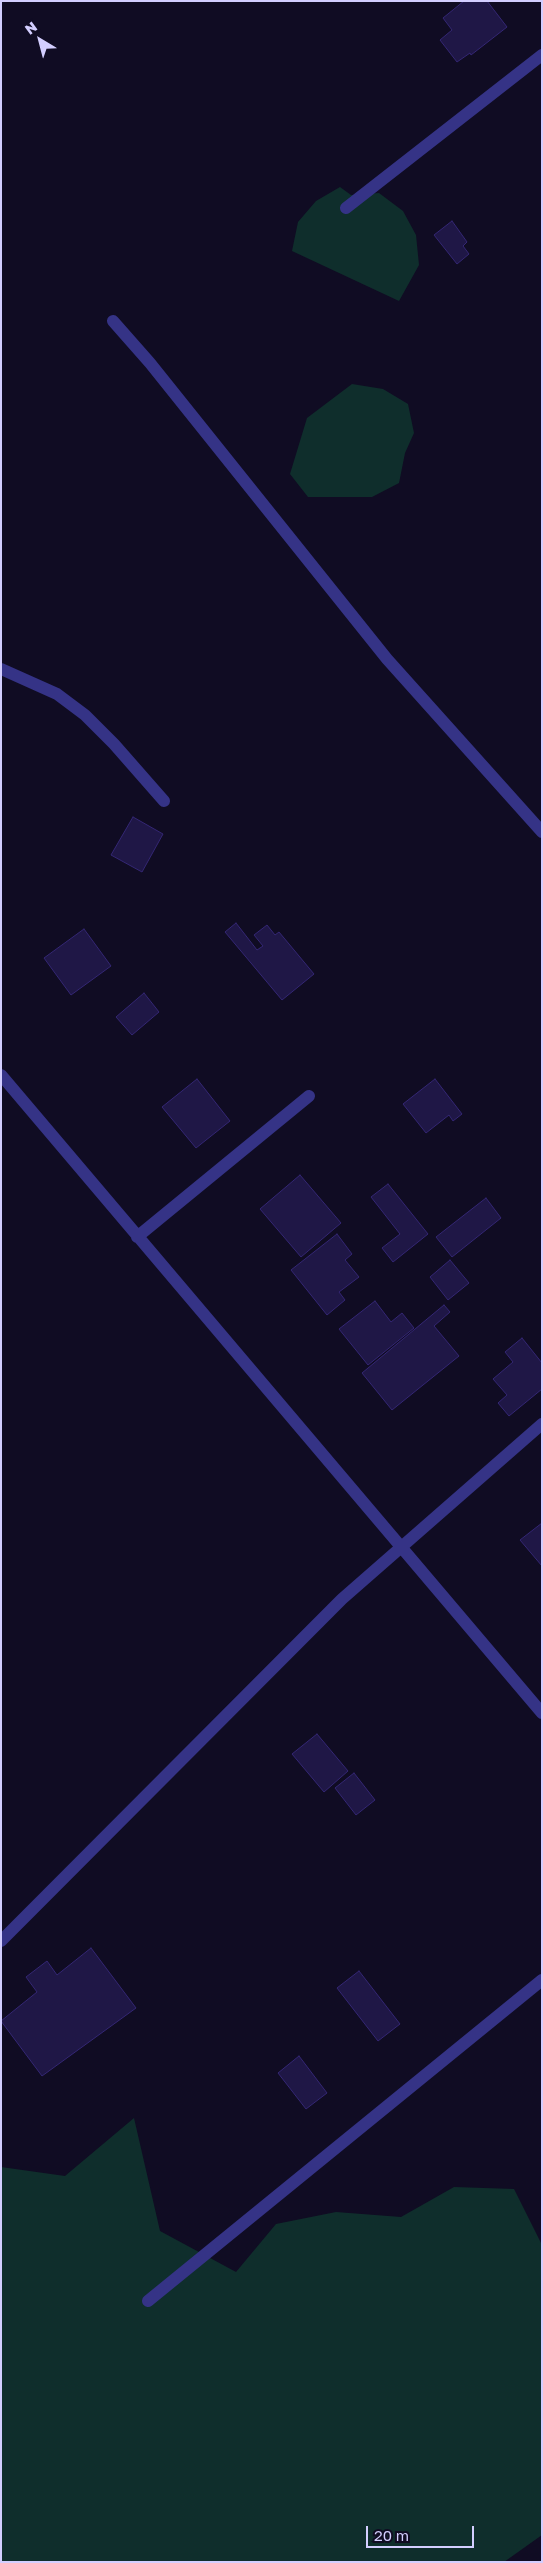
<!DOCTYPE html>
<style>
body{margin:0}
#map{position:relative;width:543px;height:2563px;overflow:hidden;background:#100c23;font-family:"Golos Text",sans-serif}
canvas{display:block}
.frame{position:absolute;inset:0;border:2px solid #d3ceff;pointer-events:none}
.north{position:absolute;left:15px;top:15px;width:50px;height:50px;-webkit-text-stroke:4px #100c23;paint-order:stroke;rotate:323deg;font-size:14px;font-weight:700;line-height:20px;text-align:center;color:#d3ceff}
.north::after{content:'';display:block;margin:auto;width:18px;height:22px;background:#d3ceff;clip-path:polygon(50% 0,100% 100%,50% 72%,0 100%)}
.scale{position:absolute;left:366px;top:2526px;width:108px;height:22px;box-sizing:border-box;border:2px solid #d3ceff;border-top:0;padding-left:6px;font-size:15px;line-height:18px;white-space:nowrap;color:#d3ceff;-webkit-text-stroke:4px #100c23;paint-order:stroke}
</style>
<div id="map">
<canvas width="543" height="2563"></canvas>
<div class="frame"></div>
<div class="north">N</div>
<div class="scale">20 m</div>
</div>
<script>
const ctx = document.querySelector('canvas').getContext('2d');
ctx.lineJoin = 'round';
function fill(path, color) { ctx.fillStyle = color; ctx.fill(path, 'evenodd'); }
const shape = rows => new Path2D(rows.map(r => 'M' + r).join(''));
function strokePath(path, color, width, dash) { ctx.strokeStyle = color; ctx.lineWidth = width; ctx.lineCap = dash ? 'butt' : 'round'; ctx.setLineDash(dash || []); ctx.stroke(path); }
const green = shape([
 [340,187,351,195,379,193,403,211,416,235,419,265,399,301,292,251,298,222,316,201],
 [352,384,383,389,408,404,414,433,405,453,399,483,372,497,308,497,290,474,307,418],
 [134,2118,160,2231,236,2272,276,2224,336,2212,401,2217,454,2187,514,2189,542,2245,542,2535,504,2562,1,2562,1,2167,65,2176]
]);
const building = shape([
 [464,1,487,1,507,27,471,55,470,53,457,62,440,40,452,30,443,18,464,1],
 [452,221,467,242,463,246,469,254,457,264,434,235,452,221],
 [133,817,163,834,142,872,111,855,133,817],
 [236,923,257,950,263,946,254,935,267,925,275,935,279,932,314,974,282,1000,225,932,236,923],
 [84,929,111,966,71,995,44,958,84,929],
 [144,993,159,1012,132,1035,116,1017,144,993],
 [197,1079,230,1121,196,1148,162,1107,197,1079],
 [435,1079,462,1114,453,1121,449,1115,426,1133,403,1104,435,1079],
 [300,1175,341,1223,301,1257,260,1209,300,1175],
 [388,1184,428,1234,393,1262,382,1248,400,1234,371,1197,388,1184],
 [486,1198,501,1218,452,1257,436,1237,486,1198],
 [337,1234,352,1254,345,1260,359,1277,339,1292,345,1300,327,1315,291,1270,337,1234],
 [450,1260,469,1283,448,1300,430,1277,450,1260],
 [375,1301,391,1322,402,1313,414,1328,368,1365,339,1329,375,1301],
 [444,1305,450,1312,434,1326,459,1356,392,1410,362,1373,444,1305],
 [522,1338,542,1363,542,1389,509,1416,498,1403,507,1395,493,1379,513,1362,505,1352,522,1338],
 [542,1523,542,1566,520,1540,542,1523],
 [317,1734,348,1771,324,1792,292,1754,317,1734],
 [354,1773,375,1800,356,1815,335,1788,354,1773],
 [91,1948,136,2008,42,2076,1,2021,37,1992,26,1977,47,1961,57,1975,91,1948],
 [359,1971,400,2024,378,2041,337,1988,359,1971],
 [299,2056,327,2093,306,2109,278,2073,299,2056]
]);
const minor = shape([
 [346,208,542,55],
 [113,321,150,363,387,659,542,832],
 [1,669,57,694,85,715,114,744,164,801],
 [1,1075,542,1713],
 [137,1237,309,1096],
 [1,1941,342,1599,542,1424],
 [148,2301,542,1980]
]);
fill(green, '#0f2e2c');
fill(building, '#1f1746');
strokePath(building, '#342774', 1);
strokePath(minor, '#353386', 12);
</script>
